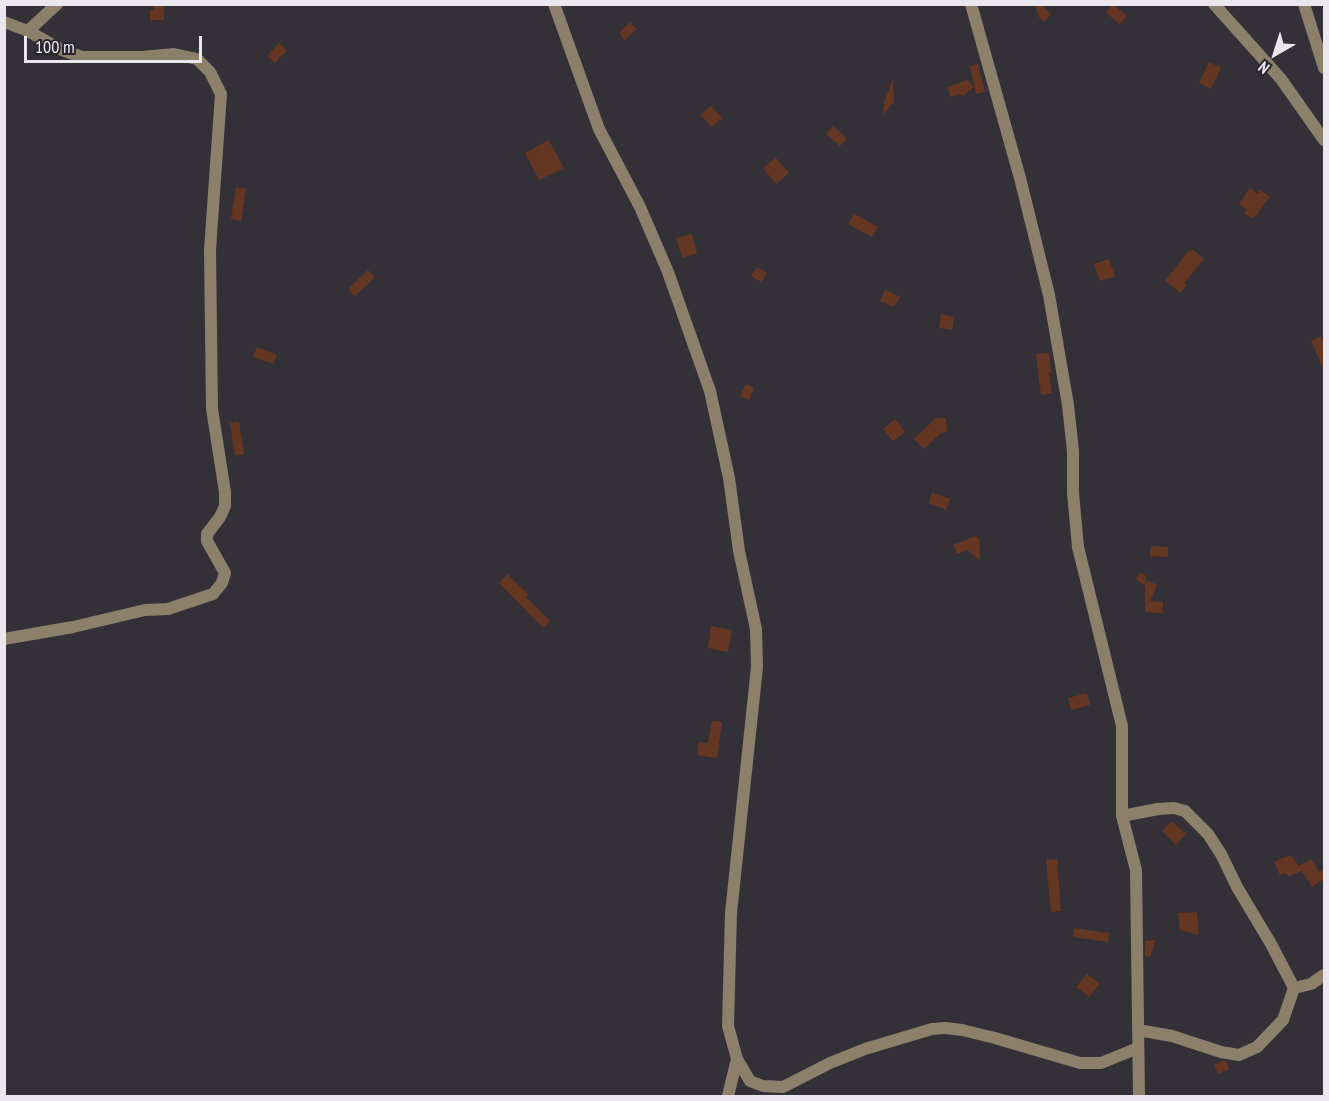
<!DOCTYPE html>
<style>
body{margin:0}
#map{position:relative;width:1329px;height:1101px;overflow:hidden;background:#333038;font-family:"PT Sans Narrow",sans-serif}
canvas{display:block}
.frame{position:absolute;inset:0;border:6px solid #eae8ee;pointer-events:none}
.north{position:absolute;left:1245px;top:24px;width:60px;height:60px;-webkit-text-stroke:4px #29262e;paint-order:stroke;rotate:219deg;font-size:16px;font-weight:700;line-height:24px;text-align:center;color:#eae8ee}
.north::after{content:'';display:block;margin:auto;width:21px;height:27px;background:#eae8ee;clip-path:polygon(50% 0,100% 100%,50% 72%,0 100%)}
.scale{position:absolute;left:24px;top:36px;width:178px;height:27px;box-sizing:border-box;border:3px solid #eae8ee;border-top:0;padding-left:8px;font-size:18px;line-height:21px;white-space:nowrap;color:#eae8ee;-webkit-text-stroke:4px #29262e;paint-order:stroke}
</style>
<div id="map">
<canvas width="1329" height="1101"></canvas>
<div class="frame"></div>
<div class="north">N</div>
<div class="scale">100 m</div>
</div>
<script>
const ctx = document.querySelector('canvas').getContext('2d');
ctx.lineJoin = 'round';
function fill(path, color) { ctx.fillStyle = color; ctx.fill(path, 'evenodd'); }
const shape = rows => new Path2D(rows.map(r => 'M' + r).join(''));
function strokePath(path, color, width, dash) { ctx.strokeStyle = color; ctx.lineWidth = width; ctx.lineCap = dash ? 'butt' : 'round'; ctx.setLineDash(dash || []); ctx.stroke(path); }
const building = shape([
 [154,4,164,4,164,20,150,20,150,10,154,10],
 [1035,4,1040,4,1051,14,1044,22,1039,17],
 [1113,4,1127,16,1120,24,1106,13],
 [630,22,637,29,625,40,619,33],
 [279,43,287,50,275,63,267,56],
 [1209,62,1221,68,1211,89,1199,83],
 [978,64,985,92,976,94,970,66],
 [893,79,894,102,883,115,885,99],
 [967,80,974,87,963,96,961,94,950,97,948,87],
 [711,106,722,118,712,127,700,115],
 [833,126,847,138,840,146,826,134],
 [549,140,564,168,539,180,525,153],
 [776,158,789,173,776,184,763,168],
 [236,187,246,189,241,221,231,219],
 [1250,188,1258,194,1260,190,1270,197,1253,219,1244,213,1247,210,1239,204],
 [854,214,878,227,872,237,848,224],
 [692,234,697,253,682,258,676,238],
 [1192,249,1204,259,1184,283,1187,285,1181,293,1165,281,1189,250,1190,252],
 [1109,259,1115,276,1100,281,1094,264],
 [757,267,767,273,761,282,751,276],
 [368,270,375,277,355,296,348,289],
 [885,290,901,297,893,307,880,301],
 [941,314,954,317,952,330,939,328],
 [1321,336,1324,344,1324,370,1311,341],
 [257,347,277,355,273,364,253,356],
 [1049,353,1051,373,1049,373,1052,393,1041,395,1036,354],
 [746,384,754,388,749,400,740,396],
 [936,418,946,418,947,432,941,433,924,449,914,439],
 [895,419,905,432,893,441,883,429],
 [239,422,244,454,235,456,230,423],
 [932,492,950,499,946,510,929,503],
 [976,536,979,539,980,561,967,550,957,554,953,545],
 [1151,546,1168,547,1168,557,1150,556],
 [1140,572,1146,576,1146,584,1147,580,1157,585,1150,601,1163,602,1163,613,1145,612,1145,586,1136,579],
 [507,574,528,594,526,597,550,621,543,628,499,583],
 [711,626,732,630,728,652,708,648],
 [1087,693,1090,705,1071,710,1068,698],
 [712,721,722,722,717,758,697,755,699,742,708,743],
 [1172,821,1186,834,1176,845,1162,831],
 [1288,856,1291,856,1299,866,1311,859,1319,872,1324,870,1324,879,1312,887,1302,871,1288,877,1286,873,1280,875,1274,862],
 [1057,859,1061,911,1051,912,1046,860],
 [1197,912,1199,935,1180,930,1178,913],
 [1074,928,1109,933,1108,942,1073,937],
 [1156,940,1150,957,1145,956,1145,941],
 [1087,974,1100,984,1089,997,1076,987],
 [1222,1061,1226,1061,1229,1069,1218,1074,1214,1064]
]);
const minor = shape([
 [554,4,599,129,640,207,668,272,710,391,729,478,739,551,756,629,757,667,731,913,728,1026,737,1059,750,1081,763,1086,783,1087,830,1063,865,1049,932,1029,945,1028,962,1030,995,1038,1080,1063,1101,1063,1138,1048],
 [971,4,1020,178,1049,295,1068,405,1073,451,1073,493,1078,547,1122,726,1122,816,1136,870,1139,1096],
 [1214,4,1281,79,1324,140],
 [1304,4,1324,68],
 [4,22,28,31,62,50,82,57,142,57,174,54,197,59,210,72,221,94,210,250,212,409,225,492,225,506,220,517,207,534,207,541,225,573,222,583,213,594,168,609,145,610,73,627,4,639],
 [28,31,57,4],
 [1122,816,1158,809,1174,808,1185,811,1208,834,1221,854,1237,887,1271,944,1294,988,1311,984,1324,975],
 [1138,1030,1172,1036,1221,1052,1239,1055,1257,1047,1283,1020,1294,988],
 [728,1096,737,1059]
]);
fill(building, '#653722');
strokePath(minor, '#8c806b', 12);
</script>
